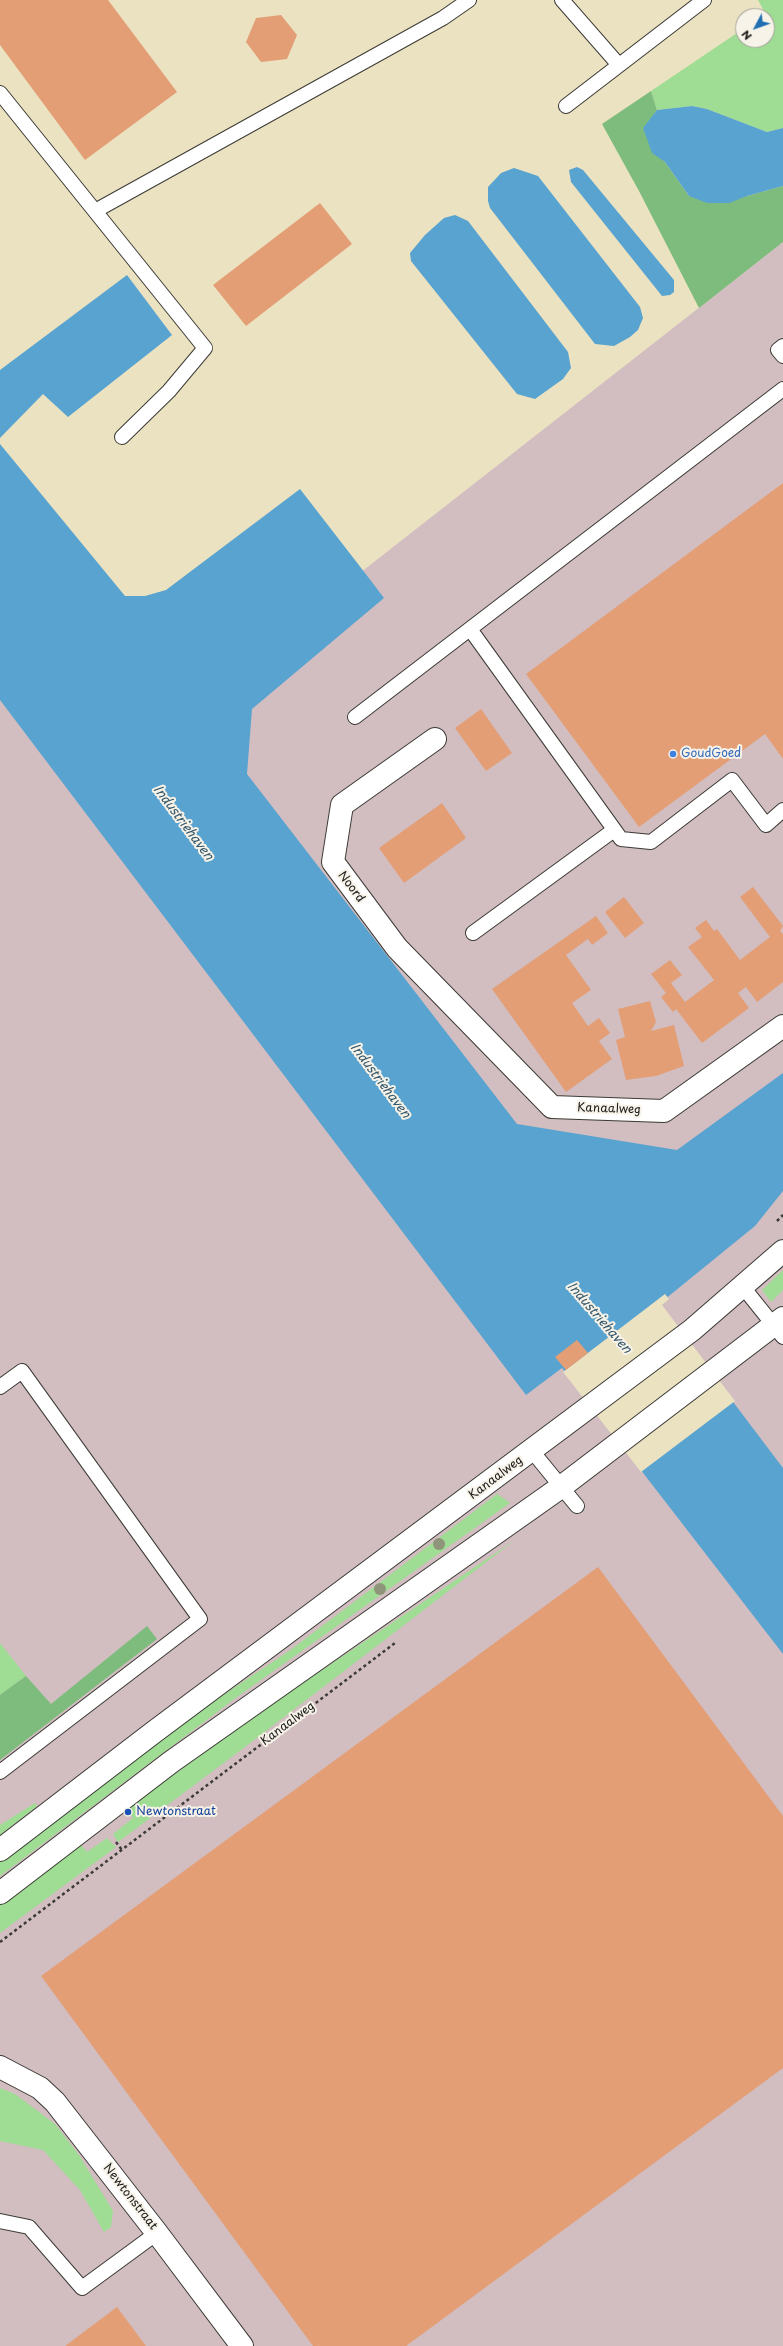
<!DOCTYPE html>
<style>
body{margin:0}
#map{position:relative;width:783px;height:2346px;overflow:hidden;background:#ebe2c1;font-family:"Playpen Sans",sans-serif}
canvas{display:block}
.north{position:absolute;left:735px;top:8px;width:40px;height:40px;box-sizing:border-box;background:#f7f3e8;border:1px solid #9f9d96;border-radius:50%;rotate:229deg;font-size:11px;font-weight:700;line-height:16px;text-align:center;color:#1c1c1c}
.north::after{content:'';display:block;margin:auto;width:14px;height:18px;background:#1f6fb2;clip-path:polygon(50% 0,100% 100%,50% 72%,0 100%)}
</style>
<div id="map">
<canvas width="783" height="2346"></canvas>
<div class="north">N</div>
</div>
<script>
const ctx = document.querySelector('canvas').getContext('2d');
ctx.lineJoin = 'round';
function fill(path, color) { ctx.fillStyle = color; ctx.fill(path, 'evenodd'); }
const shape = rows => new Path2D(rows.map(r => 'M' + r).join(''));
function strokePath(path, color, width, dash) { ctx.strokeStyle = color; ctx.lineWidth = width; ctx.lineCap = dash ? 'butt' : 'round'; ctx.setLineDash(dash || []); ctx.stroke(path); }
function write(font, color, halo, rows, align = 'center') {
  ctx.font = font + ' "Playpen Sans",sans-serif'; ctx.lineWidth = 4; ctx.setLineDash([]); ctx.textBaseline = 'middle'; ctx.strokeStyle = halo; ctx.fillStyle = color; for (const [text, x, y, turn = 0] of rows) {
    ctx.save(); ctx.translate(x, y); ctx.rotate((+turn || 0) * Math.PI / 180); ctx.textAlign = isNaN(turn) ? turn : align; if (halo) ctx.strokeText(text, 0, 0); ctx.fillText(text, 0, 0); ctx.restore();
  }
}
const industrial = shape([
 [783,242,783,2346,0,2346,0,627,108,770]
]);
const green = shape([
 [758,0,783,0,783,128,767,132,707,109,692,106,657,110,651,91,743,29,743,40,767,40,767,16,762,16,765,13],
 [783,1270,783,1290,771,1302,762,1290],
 [497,1494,510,1503,237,1697,0,1876,0,1859,132,1756,289,1651],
 [515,1540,241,1750,118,1842,113,1834,133,1818,127,1808,288,1693],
 [0,1643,26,1676,0,1695],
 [35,1803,37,1806,0,1835,0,1825],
 [107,1838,116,1847,0,1933,0,1905,81,1845,87,1852],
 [0,2088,15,2094,55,2124,79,2155,113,2211,111,2227,104,2232,80,2190,43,2150,0,2141]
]);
const forest = shape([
 [651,91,657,110,644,128,651,149,665,162,689,196,747,196,783,186,783,242,699,308,639,191,602,124],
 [147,1626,157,1639,0,1760,0,1695,26,1676,51,1704]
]);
const water = shape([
 [692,106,707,109,767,132,783,128,783,186,747,196,729,203,707,203,689,196,665,162,652,153,643,128,657,110],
 [577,167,583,170,674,280,674,292,670,295,662,296,571,182,569,170],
 [514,168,538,176,640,307,643,318,638,330,630,337,614,346,595,344,490,208,488,201,488,187,501,173],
 [455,215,468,221,568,352,571,368,563,379,535,399,517,394,411,261,410,253,425,235,444,218],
 [127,275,172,335,68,417,43,394,0,438,0,370],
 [0,444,125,596,145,596,166,590,300,489,365,573,384,598,252,709,247,774,517,1124,677,1150,783,1073,783,1191,755,1226,659,1304,783,1468,783,1654,562,1368,526,1395,0,700]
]);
const pier = shape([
 [665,1294,669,1299,662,1305,735,1401,641,1472,563,1372]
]);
const building = shape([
 [0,0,108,0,177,92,85,160,0,45],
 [281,15,297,35,287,59,261,62,246,42,256,18],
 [320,203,352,244,246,326,213,285],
 [783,483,783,759,765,734,639,827,526,674],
 [481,709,512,753,486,771,455,728],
 [442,803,466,838,404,883,379,848],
 [753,887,783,926,780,931,783,934,783,982,757,1002,746,987,738,993,749,1008,702,1043,676,1009,673,1012,661,997,666,993,651,974,670,960,682,975,671,983,685,1002,714,980,688,947,702,937,695,928,706,920,714,931,717,929,740,960,770,937,740,897],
 [624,897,644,923,625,938,605,912],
 [596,916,608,933,592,945,588,939,566,955,591,990,572,1003,588,1026,599,1018,610,1033,599,1041,612,1059,566,1092,492,989],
 [650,1001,656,1022,651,1031,674,1025,684,1066,656,1076,626,1080,616,1040,625,1037,618,1009],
 [577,1340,588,1353,566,1370,555,1357],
 [598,1567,783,1816,783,2068,406,2346,313,2346,41,1976],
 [117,2307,146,2346,65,2346]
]);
const path = shape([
 [777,1221,783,1215],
 [116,1842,122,1850],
 [0,1942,395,1643]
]);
const service = shape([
 [562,0,618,64],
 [0,93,205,348,169,391,122,437],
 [566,106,704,0],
 [95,211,443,18,469,0],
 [783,346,778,350,783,356],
 [470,629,621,839,651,842,732,780,766,825,783,810],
 [355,717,783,389],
 [473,933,614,830],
 [743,1287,783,1337],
 [0,1387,22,1371,200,1619,0,1772],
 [532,1451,577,1506],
 [0,2221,29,2227,82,2288,157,2233]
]);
const minor = shape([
 [435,739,342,805,333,862,397,948,552,1107,664,1111,783,1026],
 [0,2067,40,2088,55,2102,157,2233,242,2346]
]);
const tertiary = shape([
 [0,1850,154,1732,692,1330,783,1251],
 [0,1893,171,1762,561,1487,783,1318]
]);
const trees = [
 [439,1544],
 [380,1589]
];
const markers = [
 [673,754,4,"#3f7fe0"],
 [128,1812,4,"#1a4fb4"]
];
const shopNames = [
 ["GoudGoed",681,754]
];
const streetNames = [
 ["Noord",351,887,53],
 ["Kanaalweg",609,1109,2],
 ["Kanaalweg",496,1478,-37],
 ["Kanaalweg",288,1724,-37],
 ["Newtonstraat",130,2197,52]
];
const transitNames = [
 ["Newtonstraat",136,1812]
];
const waterNames = [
 ["Industriehaven",183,823,53],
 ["Industriehaven",380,1081,53],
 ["Industriehaven",599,1318,49]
];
fill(industrial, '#d2bec1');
fill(green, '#9edd93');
fill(forest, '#7ebc7d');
fill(water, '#59a3d0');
fill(pier, '#ebe2c1');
fill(building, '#e39e75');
strokePath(service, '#3b3a35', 16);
strokePath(minor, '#3b3a35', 24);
strokePath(tertiary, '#3b3a35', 24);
strokePath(path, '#3b3a35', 2.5, [3, 3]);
strokePath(service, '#fff', 14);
strokePath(minor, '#fff', 22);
strokePath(tertiary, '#fff', 22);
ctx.fillStyle = '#8f957a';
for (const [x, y] of trees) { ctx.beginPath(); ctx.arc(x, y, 6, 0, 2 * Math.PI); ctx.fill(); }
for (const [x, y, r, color] of markers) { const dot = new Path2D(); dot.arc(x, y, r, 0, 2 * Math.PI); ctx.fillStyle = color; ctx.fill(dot); strokePath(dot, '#f7f3e8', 1.5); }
write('12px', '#366cbe', '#f7f3e8', shopNames, 'left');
write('12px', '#1c1c1c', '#f7f3e8', streetNames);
write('12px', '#164399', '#f7f3e8', transitNames, 'left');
write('italic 13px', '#37596d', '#f7f3e8', waterNames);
</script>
